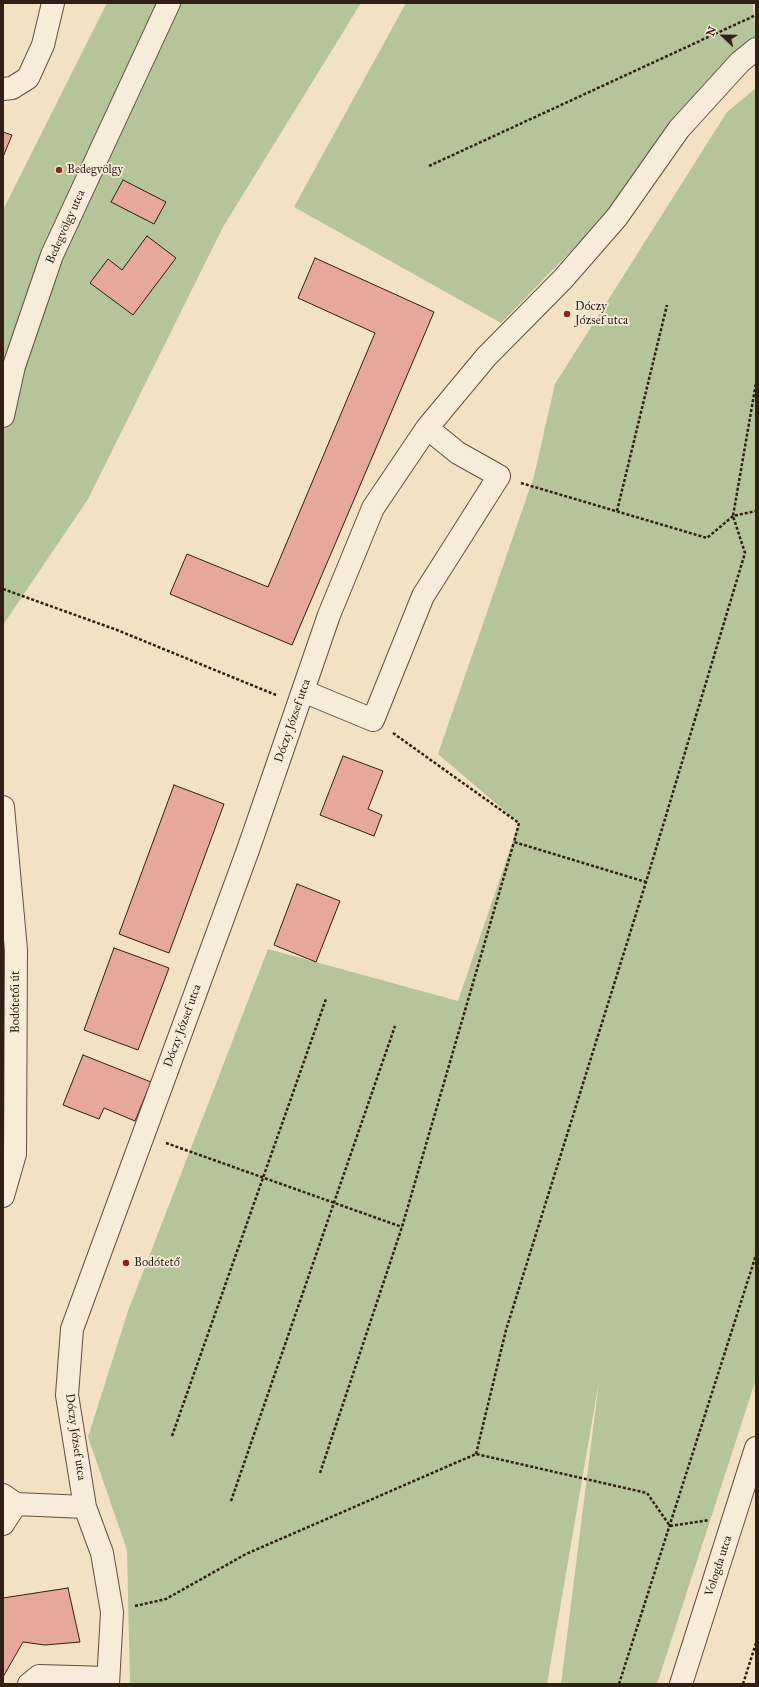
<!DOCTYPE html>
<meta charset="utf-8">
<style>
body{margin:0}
#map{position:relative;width:759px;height:1687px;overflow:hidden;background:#f3e1c4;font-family:"IM FELL Great Primer",serif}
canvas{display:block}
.frame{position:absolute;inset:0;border:4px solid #311f16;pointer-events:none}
.north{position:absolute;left:703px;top:16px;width:40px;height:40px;-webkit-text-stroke:3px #f7ecd9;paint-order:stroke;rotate:292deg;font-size:11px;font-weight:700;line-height:16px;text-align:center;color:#311f16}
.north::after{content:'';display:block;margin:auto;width:14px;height:18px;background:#311f16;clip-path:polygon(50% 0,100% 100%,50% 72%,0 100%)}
</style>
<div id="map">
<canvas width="759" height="1687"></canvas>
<div class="frame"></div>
<div class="north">N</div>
</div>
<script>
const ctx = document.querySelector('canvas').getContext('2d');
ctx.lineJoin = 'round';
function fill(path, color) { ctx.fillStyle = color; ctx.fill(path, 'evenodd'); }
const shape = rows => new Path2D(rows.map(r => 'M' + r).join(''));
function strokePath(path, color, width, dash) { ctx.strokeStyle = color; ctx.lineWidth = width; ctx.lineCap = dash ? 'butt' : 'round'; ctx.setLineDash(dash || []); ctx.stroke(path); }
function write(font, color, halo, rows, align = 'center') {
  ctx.font = font + ' "IM FELL Great Primer",serif'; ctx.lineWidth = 3.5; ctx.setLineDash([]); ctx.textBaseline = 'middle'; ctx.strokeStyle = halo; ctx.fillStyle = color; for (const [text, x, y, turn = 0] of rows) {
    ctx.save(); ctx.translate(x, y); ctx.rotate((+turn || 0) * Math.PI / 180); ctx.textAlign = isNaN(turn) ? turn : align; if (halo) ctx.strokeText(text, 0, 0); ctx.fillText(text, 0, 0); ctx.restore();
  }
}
const green = shape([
 [107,3,361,3,223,227,88,499,3,625,3,210],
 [406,3,753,3,756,40,609,212,501,323,294,207],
 [756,88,756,1379,657,1684,561,1684,599,1381,547,1684,130,1684,127,1550,88,1437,128,1311,268,949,458,1001,519,823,438,754,534,476,555,384,727,112]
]);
const building = shape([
 [3,132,12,135,3,157,3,132],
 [123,180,166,202,154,224,111,202,123,180],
 [147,236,176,258,133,315,90,283,108,259,122,270,147,236],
 [315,258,434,312,292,645,170,594,187,554,268,587,375,333,298,298,315,258],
 [343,756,383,771,368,809,382,815,374,836,320,815,343,756],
 [174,785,224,804,169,953,119,934,174,785],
 [297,884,340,901,316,962,274,945,297,884],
 [114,948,169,968,138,1050,84,1030,114,948],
 [83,1055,151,1082,135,1121,104,1108,99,1119,63,1105,83,1055],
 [68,1588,80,1642,45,1645,23,1642,3,1677,3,1598,68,1588]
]);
const path = shape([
 [429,166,756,15],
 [521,483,707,538,733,516,756,511],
 [617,511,667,305],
 [3,589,117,630,276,695],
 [393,733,519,823,514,842,646,882],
 [166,1143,402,1227],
 [172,1436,326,999],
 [476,1454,506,1330,646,882,745,553,733,516,756,383],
 [320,1473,402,1227,514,842],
 [231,1501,395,1026],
 [135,1606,166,1599,246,1554,476,1454,647,1493,670,1526,709,1520],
 [619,1684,756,1255],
 [743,1684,756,1643]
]);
const minor = shape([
 [3,89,12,88,28,78,43,45,53,3],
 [3,416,14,366,52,255,169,3],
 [303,691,373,720,423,596,499,476,458,453,427,428],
 [3,807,16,950,15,1154,3,1196],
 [3,1495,16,1504,85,1507],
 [3,1524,16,1504],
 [29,1684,39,1676,108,1678],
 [108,1684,112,1612,102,1553,85,1507,67,1395,72,1329,248,850,329,615,373,508,427,428,486,357,563,279,617,217,679,129,740,62,756,49],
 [681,1684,756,1448]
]);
const markers = [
 [59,170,4,"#8f2418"],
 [567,314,4,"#8f2418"],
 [126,1263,4,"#8f2418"]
];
const poiNames = [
 ["Bedegvölgy",67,170],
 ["Dóczy",575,307],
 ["József utca",575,321],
 ["Bodótető",134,1263]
];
const streetNames = [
 ["Bedegvölgy utca",66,227,-66],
 ["Dóczy József utca",293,721,-71],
 ["Bodótetői út",16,1002,-90],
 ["Dóczy József utca",183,1026,-70],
 ["Dóczy József utca",75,1437,82],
 ["Vologda utca",719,1566,-72]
];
fill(green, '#b5c499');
fill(building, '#e6a89a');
strokePath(building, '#311f16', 1);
strokePath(minor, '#625042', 24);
strokePath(path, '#311f16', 2.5, [3, 2]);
strokePath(minor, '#f7ecd9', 22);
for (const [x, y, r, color] of markers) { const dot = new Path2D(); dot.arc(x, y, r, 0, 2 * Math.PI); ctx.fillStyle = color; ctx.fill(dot); strokePath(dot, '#f7ecd9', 1.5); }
write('12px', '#311f16', '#f7ecd9', poiNames, 'left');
write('12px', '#311f16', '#f7ecd9', streetNames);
</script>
